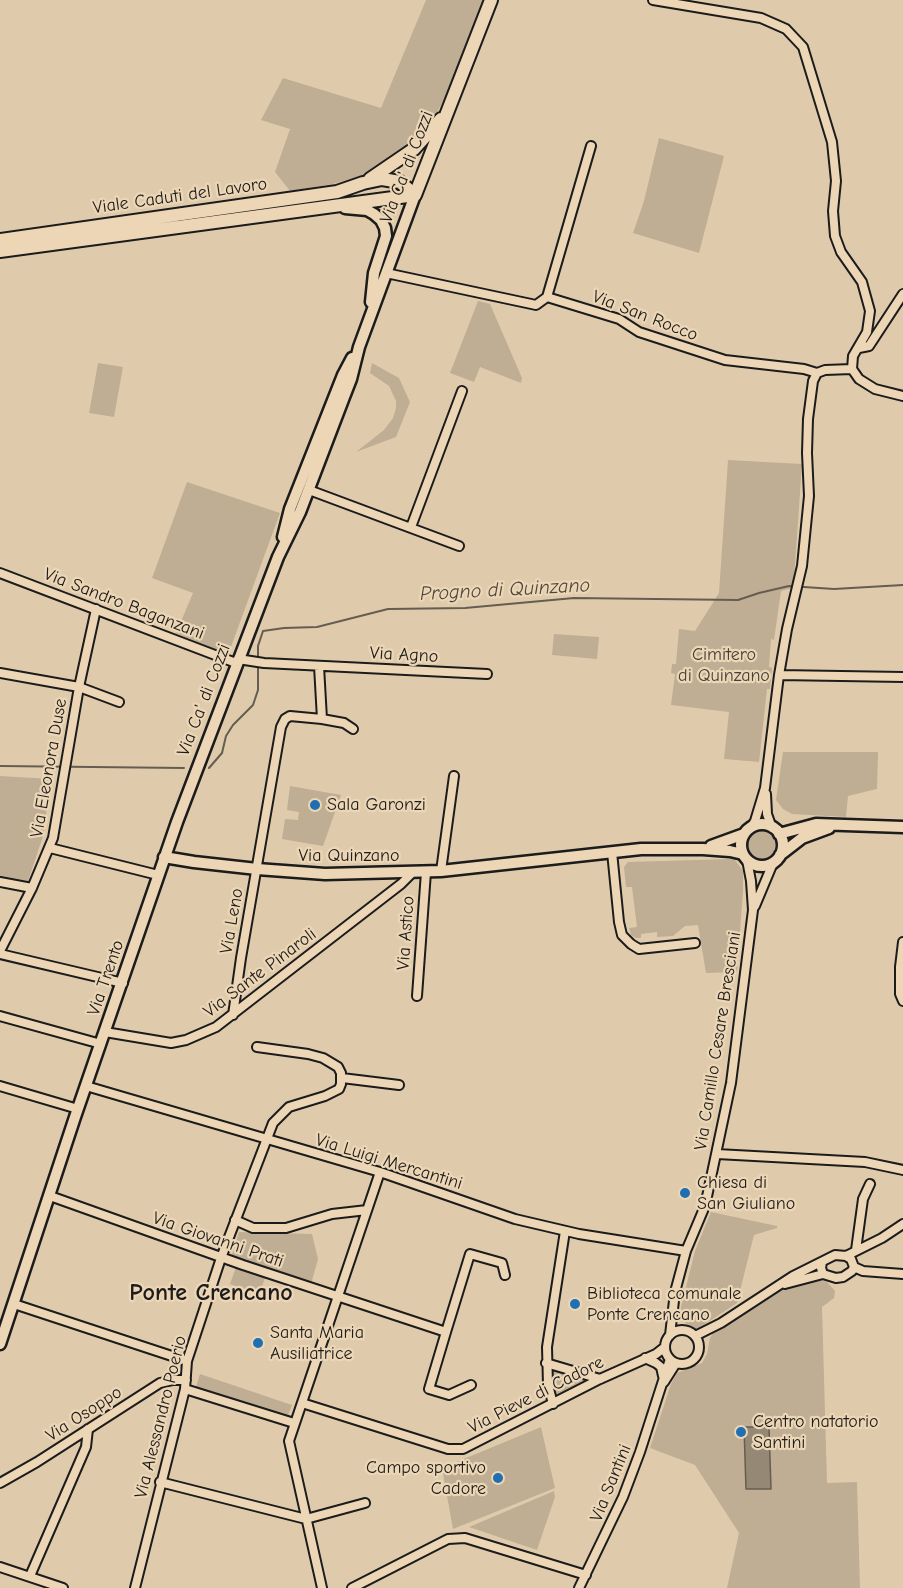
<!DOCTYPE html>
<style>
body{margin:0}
canvas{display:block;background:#dfcbac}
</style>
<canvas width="903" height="1588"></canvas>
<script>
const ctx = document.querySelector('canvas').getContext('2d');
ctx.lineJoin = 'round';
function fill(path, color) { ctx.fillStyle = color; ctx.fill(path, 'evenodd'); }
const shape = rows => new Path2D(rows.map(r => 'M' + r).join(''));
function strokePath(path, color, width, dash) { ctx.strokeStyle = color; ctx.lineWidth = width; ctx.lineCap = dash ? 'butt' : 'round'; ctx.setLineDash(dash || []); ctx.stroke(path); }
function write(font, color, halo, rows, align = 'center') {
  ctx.font = font + ' "Comic Neue",sans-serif'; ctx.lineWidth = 4.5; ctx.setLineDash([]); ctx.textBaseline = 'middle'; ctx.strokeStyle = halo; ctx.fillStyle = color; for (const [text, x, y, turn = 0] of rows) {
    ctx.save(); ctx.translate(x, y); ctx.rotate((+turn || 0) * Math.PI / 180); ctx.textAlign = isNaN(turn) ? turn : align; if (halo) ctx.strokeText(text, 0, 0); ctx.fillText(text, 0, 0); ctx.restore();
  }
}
const green = shape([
 [426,0,483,0,448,93,423,136,371,173,333,184,290,191,275,172,290,129,261,120,283,78,381,108],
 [659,138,724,156,699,253,633,233,644,201],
 [478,301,490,304,522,378,521,383,480,367,474,382,450,373],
 [98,363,123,367,114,417,89,413],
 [372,363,399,378,410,402,396,437,356,452,384,430,393,418,396,408,396,401,389,386,370,373],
 [728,460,802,464,794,579,792,588,781,591,774,640,771,639,769,667,772,668,770,689,767,689,759,762,724,759,729,712,671,705,675,674,671,673,672,664,676,664,679,629,695,631,719,593],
 [187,482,280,513,228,655,176,633,193,593,152,578],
 [554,634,599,637,597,659,552,655],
 [783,752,878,752,877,789,848,796,846,817,792,814,783,809,776,800],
 [0,776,51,779,43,836,27,884,0,879],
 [290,786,341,795,323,846,282,839,285,819,298,820,299,812,287,810],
 '747 845a14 14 0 1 1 28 0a14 14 0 1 1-28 0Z',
 [729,859,735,860,743,871,743,891,737,972,706,973,698,925,685,926,673,936,657,937,657,932,641,934,641,938,636,938,631,935,629,928,637,927,632,887,626,887,624,867,628,862],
 [711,1212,777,1226,777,1228,754,1235,737,1303,696,1330,684,1322,681,1307,695,1251],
 [239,1232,312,1234,318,1259,311,1284,231,1258],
 [236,1267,265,1278,259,1295,230,1284],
 [820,1280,827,1282,835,1291,834,1298,822,1307,827,1483,857,1482,860,1588,727,1588,739,1533,695,1465,650,1448,671,1384,677,1373,702,1363,707,1354,710,1338,715,1330,773,1294,795,1284],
 [553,1366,593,1379,557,1398,553,1382],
 [200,1374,292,1405,287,1418,196,1387],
 [541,1427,555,1488,453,1529,442,1468],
 [554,1491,555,1497,537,1550,469,1527]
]);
const water = shape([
 [744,1427,769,1427,771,1489,746,1489,744,1427]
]);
const stream = shape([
 [0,766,184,768],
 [209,768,222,753,226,736,233,725,253,705,258,690,258,646,263,631,284,628,317,627,388,609,465,608,574,598,738,600,759,593,789,586,834,589,903,585]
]);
const street = shape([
 [653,0,761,18,786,29,803,47,832,142,836,181,833,211,835,236,841,252,862,282,870,311,867,332,853,356,852,369,859,379,875,389,903,396],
 [386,273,536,305,547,297],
 [547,297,619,319,639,332,725,360,804,369,817,373],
 [547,297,591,146],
 [859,348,869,346,903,294],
 [309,490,459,546],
 [411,527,462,391],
 [0,573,236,663],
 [238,659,264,663,487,674],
 [319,666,322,719,344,723,353,729],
 [0,673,79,687,119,702],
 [779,675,903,677],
 [766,794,767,814,772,828],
 [750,829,755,821,765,788,779,675,787,629,802,566,809,496,807,453,808,419,813,381,817,373,825,370,852,369],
 [50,848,158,875],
 [612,852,619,922,622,935,631,944,639,949,695,943],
 [441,871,454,776],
 [0,882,32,888],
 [755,906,773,863],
 [903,942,900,967,900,994,903,1001],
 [0,951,32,888,53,838,79,687,96,609],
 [0,954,123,983],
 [417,996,426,872],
 [233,1015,241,958,281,727,285,719,290,716,322,719],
 [0,1016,101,1044],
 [105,1032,171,1043,186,1040,216,1027,401,884,412,873],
 [342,1078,399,1085],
 [0,1086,78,1109],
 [86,1086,380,1172,515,1219,579,1234,686,1251],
 [717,1154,865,1162,903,1170],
 [50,1196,243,1265,446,1332,429,1389,449,1395,471,1385],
 [235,1220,253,1228,286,1228,332,1214,367,1210],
 [856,1250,863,1199,870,1184],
 [822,1262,821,1268,823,1274,836,1278,843,1277,852,1271,854,1267,851,1259,846,1256],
 [854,1267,863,1271,903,1274],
 [785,1284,823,1274],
 [14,1304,187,1361],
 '665 1347a17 17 0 1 1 34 0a17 17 0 1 1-34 0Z',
 [446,1332,470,1254,502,1263,505,1275],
 [670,1335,675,1292,686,1251,705,1206,731,1083,753,910,751,881,747,860],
 [695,1336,721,1323,793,1276,835,1255,846,1256,882,1238,903,1224],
 [645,1358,656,1363,661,1367,663,1376],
 [546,1363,600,1379],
 [664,1382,676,1363],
 [185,1389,294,1423],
 [302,1403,448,1449,463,1449,600,1379,656,1354,665,1347],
 [553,1404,548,1385,547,1347,565,1231],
 [160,1482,306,1519,365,1503],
 [0,1483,37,1462,160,1383,173,1380,186,1380],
 [0,1567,63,1588],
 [30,1576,86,1447,88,1429],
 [135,1588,185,1389,187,1361,221,1258,273,1123,289,1107,325,1096,339,1089,341,1084,341,1073,338,1067,323,1058,308,1054,257,1047],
 [322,1588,289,1441,380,1172],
 [352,1588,448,1539,465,1538,586,1575],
 [579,1588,623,1497,640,1452,670,1359]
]);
const secondary = shape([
 [345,208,367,210,374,214,381,220,385,228,386,236,374,273,371,302],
 [283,537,290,509,343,375,352,358],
 '741 845a21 21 0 1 1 42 0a21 21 0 1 1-42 0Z',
 [779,834,816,824,903,827],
 [711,846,744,834],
 [780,855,802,838,829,828],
 [164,857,194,862,257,869,325,874,441,871,641,849,703,849,730,851,743,854],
 [0,1344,75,1117,177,822,278,557,300,512,344,397,351,379,359,347,415,195]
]);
const primary = shape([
 [370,179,414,149,441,119],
 [415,195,491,0],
 [0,240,337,192,363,183,382,179,400,182,415,195],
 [0,251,415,195]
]);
const markers = [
 [315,805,6,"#1f6fb2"],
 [685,1193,6,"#1f6fb2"],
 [575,1304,6,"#1f6fb2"],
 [258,1343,6,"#1f6fb2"],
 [741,1432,6,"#1f6fb2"],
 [498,1478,6,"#1f6fb2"]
];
const streetNames = [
 ["Via Ca' di Cozzi",407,167,-69],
 ["Viale Caduti del Lavoro",180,196,-8],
 ["Via San Rocco",645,316,21],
 ["Via Sandro Baganzani",124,604,21],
 ["Via Agno",404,655,3],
 ["Via Ca' di Cozzi",204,700,-69],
 ["Via Eleonora Duse",49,768,-80],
 ["Via Quinzano",349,856],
 ["Via Leno",232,921,-80],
 ["Via Astico",406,933,-86],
 ["Via Sante Pinaroli",260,973,-37],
 ["Via Trento",106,978,-71],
 ["Via Camillo Cesare Bresciani",718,1041,-81],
 ["Via Luigi Mercantini",389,1162,17],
 ["Via Giovanni Prati",218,1240,19],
 ["Via Pieve di Cadore",536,1395,-27],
 ["Via Osoppo",84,1414,-33],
 ["Via Alessandro Poerio",161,1417,-76],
 ["Via Santini",611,1483,-68]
];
const parkNames = [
 ["Cimitero",724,655],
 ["di Quinzano",724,676]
];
const poiNames = [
 ["Sala Garonzi",327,805],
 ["Chiesa di",697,1183],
 ["San Giuliano",697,1204],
 ["Biblioteca comunale",587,1294],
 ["Ponte Crencano",587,1315],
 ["Santa Maria",270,1333],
 ["Ausiliatrice",270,1354],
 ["Centro natatorio",753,1422],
 ["Santini",753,1443],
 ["Campo sportivo",486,1468,"right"],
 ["Cadore",486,1489,"right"]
];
const waterNames = [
 ["Progno di Quinzano",505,590,-3]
];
const districtNames = [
 ["Ponte Crencano",211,1293]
];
fill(green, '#bfae94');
fill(water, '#958874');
strokePath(water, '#655d51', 1.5);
strokePath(stream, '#655d51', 2);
strokePath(street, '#1c1c1c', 12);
strokePath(secondary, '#1c1c1c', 15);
strokePath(primary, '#1c1c1c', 16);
strokePath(street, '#ecd6b5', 8);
strokePath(secondary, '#ecd6b5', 10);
strokePath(primary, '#ecd6b5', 12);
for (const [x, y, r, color] of markers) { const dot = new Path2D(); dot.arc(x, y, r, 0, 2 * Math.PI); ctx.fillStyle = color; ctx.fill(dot); strokePath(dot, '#ecd6b5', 2); }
write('18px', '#1c1c1c', '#ecd6b5', streetNames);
write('18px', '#45403a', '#ecd6b5', parkNames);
write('18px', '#1c1c1c', '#ecd6b5', poiNames, 'left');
write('italic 20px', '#4c473f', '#ecd6b5', waterNames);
write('bold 24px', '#1c1c1c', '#ecd6b5', districtNames);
</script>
